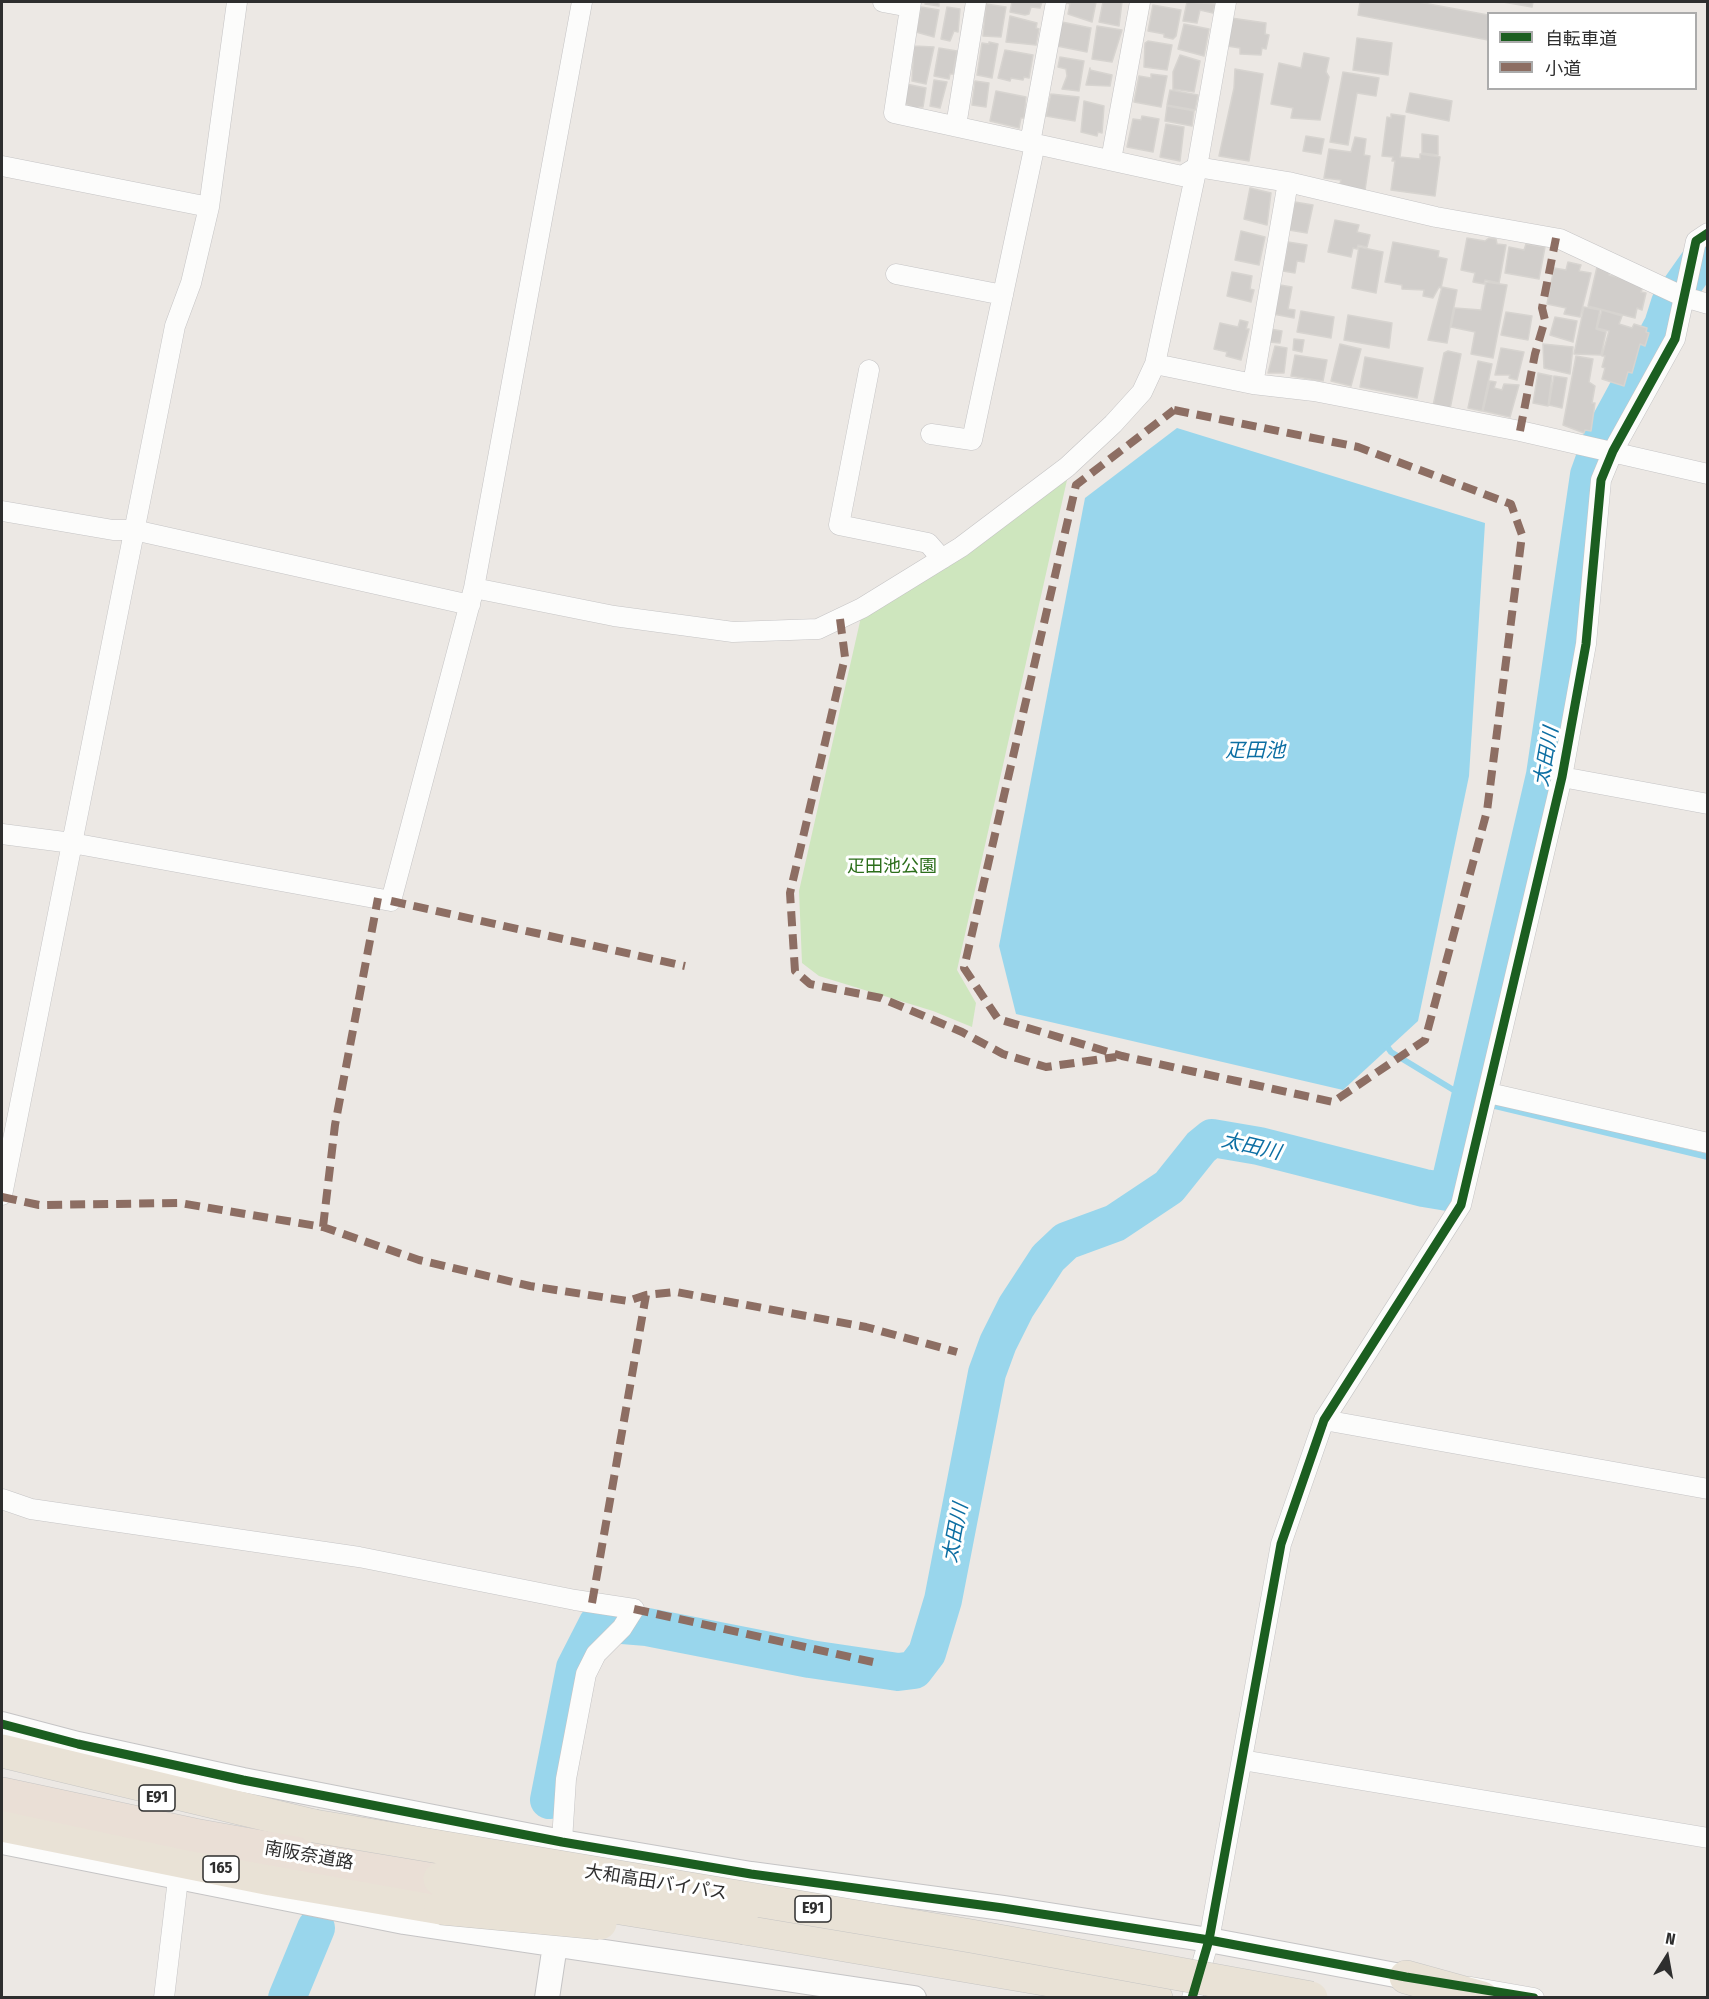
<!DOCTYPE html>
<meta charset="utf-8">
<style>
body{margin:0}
#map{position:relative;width:1709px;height:1999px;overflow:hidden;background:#ece8e4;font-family:"Fira Sans Condensed","Noto Sans JP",sans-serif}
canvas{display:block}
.frame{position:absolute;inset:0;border:3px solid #2e2e2e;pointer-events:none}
.legend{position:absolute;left:1487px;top:12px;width:210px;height:78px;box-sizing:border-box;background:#fff;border:2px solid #ababab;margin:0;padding:8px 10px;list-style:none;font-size:18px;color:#2e2e2e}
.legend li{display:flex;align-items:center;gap:12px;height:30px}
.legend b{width:30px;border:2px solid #ababab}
.north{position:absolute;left:1637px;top:1927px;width:60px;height:60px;-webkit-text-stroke:4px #fff;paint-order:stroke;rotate:11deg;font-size:16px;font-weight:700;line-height:24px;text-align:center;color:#2e2e2e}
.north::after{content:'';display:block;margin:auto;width:21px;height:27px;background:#2e2e2e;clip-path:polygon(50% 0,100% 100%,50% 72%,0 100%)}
</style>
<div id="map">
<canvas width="1709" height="1999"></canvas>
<div class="frame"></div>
<ul class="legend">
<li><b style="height:8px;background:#1b5e20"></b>自転車道</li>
<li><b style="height:8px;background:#8d6e63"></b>小道</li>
</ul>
<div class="north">N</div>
</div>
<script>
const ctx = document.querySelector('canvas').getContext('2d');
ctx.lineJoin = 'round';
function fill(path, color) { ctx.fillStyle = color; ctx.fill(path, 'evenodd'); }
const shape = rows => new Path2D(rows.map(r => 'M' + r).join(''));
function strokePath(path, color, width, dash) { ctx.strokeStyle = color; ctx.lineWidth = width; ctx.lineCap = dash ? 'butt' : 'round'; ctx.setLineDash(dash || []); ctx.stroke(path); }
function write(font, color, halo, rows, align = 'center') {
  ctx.font = font + ' "Fira Sans Condensed","Noto Sans JP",sans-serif'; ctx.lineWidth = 6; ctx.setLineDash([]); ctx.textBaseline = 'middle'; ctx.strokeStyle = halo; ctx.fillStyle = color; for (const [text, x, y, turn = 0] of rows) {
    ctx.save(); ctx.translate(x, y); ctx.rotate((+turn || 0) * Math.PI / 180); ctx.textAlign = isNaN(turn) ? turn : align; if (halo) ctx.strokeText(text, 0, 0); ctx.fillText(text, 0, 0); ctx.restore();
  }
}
const green = shape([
 [1067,480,957,970,976,1003,972,1027,933,1011,819,976,802,963,799,891,861,617]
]);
const water = shape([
 [1177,428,1485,523,1469,776,1418,1021,1343,1090,1016,1014,999,946,1085,498]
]);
const stream = shape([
 [1384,1042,1391,1052,1470,1100,1708,1157]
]);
const river = shape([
 [549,1800,575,1668,598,1623,647,1627,810,1659,898,1672,914,1670,927,1653,943,1600,987,1373,998,1343,1016,1307,1048,1258,1066,1241,1115,1223,1169,1187,1201,1147,1212,1138,1259,1146,1424,1188,1448,1192,1545,775,1589,475,1603,436,1663,325,1670,303,1708,249],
 [287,1998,316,1928]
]);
const building = shape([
 [926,2,939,2,939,6,925,4,926,2],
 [1012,2,1042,2,1040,8,1031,7,1029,14,1025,15,1010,12,1012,2],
 [1065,2,1096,2,1092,22,1068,14,1070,4,1065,2],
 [1103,2,1122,2,1119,26,1099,22,1103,2],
 [1187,2,1215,4,1213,13,1200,10,1197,23,1183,21,1187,2],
 [1360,2,1418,2,1488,15,1488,40,1358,15,1360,2],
 [1503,2,1533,2,1532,7,1503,2],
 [986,4,1006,7,1001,37,983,36,986,4],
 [1153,5,1181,10,1176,36,1173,39,1164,37,1164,34,1148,31,1153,5],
 [921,7,939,10,934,37,916,32,921,7],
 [947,7,960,9,958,32,954,31,950,41,941,39,947,7],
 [1010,16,1037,23,1036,28,1039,29,1036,45,1006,42,1010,16],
 [1231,18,1266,23,1265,34,1269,35,1266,49,1262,48,1261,55,1240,54,1240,48,1227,46,1231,18],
 [1062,22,1091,28,1087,52,1057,46,1062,22],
 [1184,24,1209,29,1204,56,1178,49,1184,24],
 [1097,26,1122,30,1112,62,1092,59,1097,26],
 [1357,38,1392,43,1388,75,1353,70,1357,38],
 [1148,41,1172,45,1167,70,1144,67,1145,43,1148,41],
 [989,42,998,44,992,78,977,75,982,43,989,44,989,42],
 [914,46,934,47,926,84,912,81,914,46],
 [939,48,957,51,953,74,950,74,949,79,934,76,939,48],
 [1005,50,1033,55,1029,78,1024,77,1023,80,1011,78,1010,81,998,78,1005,50],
 [1304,53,1329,58,1326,72,1329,77,1320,120,1291,118,1293,108,1271,104,1279,63,1301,68,1304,53],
 [1180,55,1200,61,1194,92,1173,89,1173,72,1180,55],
 [1060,57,1084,61,1079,91,1062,89,1067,76,1066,69,1058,67,1060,57],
 [1090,68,1090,70,1112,75,1110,86,1086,85,1090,68],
 [1235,69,1263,74,1249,161,1219,156,1234,88,1235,69],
 [1343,72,1379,78,1376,96,1357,93,1348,145,1330,142,1343,72],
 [1151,74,1167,76,1161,107,1134,102,1139,76,1151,78,1151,74],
 [934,80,947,82,940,108,930,106,934,80],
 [975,81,989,83,986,107,972,105,975,81],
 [906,84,926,88,923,107,918,107,918,109,905,104,906,84],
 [1170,90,1198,95,1195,110,1167,105,1170,90],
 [996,91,1026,97,1024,118,1021,118,1019,128,990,121,996,91],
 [1410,93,1452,101,1449,121,1406,112,1410,93],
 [1051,94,1079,97,1075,121,1046,116,1051,94],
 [1084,101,1104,106,1102,133,1098,132,1097,136,1081,132,1084,101],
 [1167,106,1194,111,1192,126,1165,121,1167,106],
 [1391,114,1405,116,1400,157,1420,159,1420,154,1440,157,1435,196,1391,190,1395,161,1392,161,1393,157,1382,156,1387,117,1391,118,1391,114],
 [1142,116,1159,119,1153,152,1127,147,1133,119,1141,120,1142,116],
 [1166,124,1184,127,1180,161,1160,157,1166,124],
 [1422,134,1438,136,1438,155,1422,153,1422,134],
 [1306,136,1324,139,1321,154,1303,151,1306,136],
 [1355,137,1366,139,1364,155,1370,156,1365,190,1348,187,1340,184,1341,180,1324,178,1329,149,1351,152,1355,137],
 [1250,188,1271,193,1267,225,1244,219,1250,188],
 [1295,202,1313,205,1307,233,1289,230,1295,202],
 [1335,220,1359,225,1357,232,1370,235,1367,247,1358,245,1357,249,1353,248,1351,257,1328,252,1335,220],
 [1241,231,1265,237,1259,265,1235,260,1241,231],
 [1467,238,1485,241,1489,238,1496,239,1497,244,1506,245,1499,283,1485,280,1484,284,1473,282,1475,273,1461,270,1467,238],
 [1288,242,1307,245,1304,262,1297,261,1295,273,1283,271,1288,242],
 [1393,242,1439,251,1438,257,1447,259,1441,288,1439,287,1433,298,1423,296,1424,290,1402,289,1402,285,1385,282,1393,242],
 [1526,244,1545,247,1539,279,1505,273,1509,247,1524,250,1526,244],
 [1359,247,1383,252,1376,293,1352,288,1359,247],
 [1568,262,1581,265,1579,271,1591,273,1580,317,1564,314,1566,308,1547,304,1554,268,1566,270,1568,262],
 [1597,267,1610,270,1609,275,1644,284,1641,292,1646,293,1642,310,1637,308,1635,318,1588,306,1597,267],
 [1232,272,1252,276,1250,289,1254,290,1251,302,1227,296,1232,272],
 [1486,282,1507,285,1493,358,1471,354,1475,332,1451,327,1455,308,1481,310,1486,282],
 [1280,285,1292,287,1288,309,1295,310,1294,318,1273,314,1280,285],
 [1442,287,1457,290,1447,343,1428,340,1442,287],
 [1584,307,1600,310,1596,329,1606,332,1601,355,1574,354,1584,307],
 [1602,310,1622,316,1619,324,1632,328,1634,324,1647,328,1646,332,1649,333,1645,346,1640,344,1632,373,1628,372,1624,386,1602,379,1605,368,1602,367,1605,356,1602,356,1609,331,1597,328,1602,310],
 [1301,311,1334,317,1331,338,1297,332,1301,311],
 [1506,312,1532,316,1528,340,1501,335,1506,312],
 [1348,315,1392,323,1389,348,1344,340,1348,315],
 [1555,317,1577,321,1573,342,1550,335,1555,317],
 [1240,320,1248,322,1246,329,1249,329,1241,360,1226,356,1227,352,1214,349,1220,323,1238,327,1240,320],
 [1270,329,1282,331,1280,343,1269,342,1270,329],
 [1294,339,1304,340,1302,352,1293,350,1294,339],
 [1340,344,1361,349,1351,386,1331,381,1340,344],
 [1543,344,1573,347,1570,374,1544,368,1543,344],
 [1275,346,1287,348,1284,373,1268,373,1275,346],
 [1501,348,1524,352,1517,380,1509,378,1510,375,1495,375,1501,348],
 [1448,351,1461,354,1450,409,1433,406,1444,353,1448,351],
 [1295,355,1327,360,1323,381,1291,376,1295,355],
 [1576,356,1593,359,1589,382,1595,386,1592,403,1595,403,1591,431,1585,430,1584,433,1563,425,1576,356],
 [1365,357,1423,368,1417,398,1360,387,1365,357],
 [1478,361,1492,364,1482,411,1468,408,1478,361],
 [1538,373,1552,376,1548,406,1533,403,1538,373],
 [1554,376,1567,378,1562,408,1549,405,1554,376],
 [1490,381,1496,382,1494,388,1502,390,1504,384,1519,385,1510,417,1483,411,1490,381]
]);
const minor = shape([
 [883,2,910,7],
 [911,2,894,113,1182,176,1197,167,1226,2],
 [956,126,976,2],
 [1030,143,1056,2],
 [1111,160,1140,2],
 [2,166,209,207],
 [896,274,1003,295],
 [1155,364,1253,384,1314,391,1520,431,1708,474],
 [869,370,839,525,928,543,942,559],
 [1253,384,1288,182],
 [931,434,972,440,1035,144],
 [2,511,113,530,134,530,470,605],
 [474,588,614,616,733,632,818,629,862,608,961,547,1067,467,1113,424,1142,392,1155,364,1197,167,1288,182,1436,217,1560,239,1684,297,1708,304],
 [1562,777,1708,804],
 [2,834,72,843,391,901,474,588,582,2],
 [1489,1093,1708,1143],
 [2,1195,175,326,191,283,209,207,237,2],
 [1324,1420,1708,1489],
 [2,1499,31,1509,359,1557,575,1600,634,1609,622,1628,596,1654,586,1674,566,1779,561,1856],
 [1242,1760,1708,1838],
 [1471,1987,1534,1998],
 [164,1998,178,1879],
 [1192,1998,1209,1940,1281,1544,1324,1420,1461,1205,1562,777,1586,644,1601,480,1613,451,1675,339,1696,241,1708,233]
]);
const tertiary = shape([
 [2,1724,78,1744,243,1780,562,1842,751,1874,1003,1908,1209,1940,1406,1977],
 [2,1842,404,1922,914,1998],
 [547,1998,555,1945]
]);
const trunk = shape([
 [2,1751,314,1826],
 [2,1825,271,1879,441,1908],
 [745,1928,1156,1998],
 [1406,1977,1482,1998]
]);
const motorway = shape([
 [2,1794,194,1835,440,1879]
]);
const trunkBridge = shape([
 [314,1826,971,1936,1311,1998],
 [440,1879,745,1928],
 [441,1908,600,1923]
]);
const quiet = shape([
 [1174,410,1358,447,1511,504,1522,535,1487,811,1425,1040,1333,1102,1122,1056,998,1019,964,968,1076,485,1174,410],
 [1520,431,1535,354,1545,320,1542,308,1556,238],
 [840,619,845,657,790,893,795,971,810,984,881,998,962,1032,1003,1054,1046,1067,1116,1057],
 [391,901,685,966],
 [2,1197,39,1205,180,1203,323,1227,419,1260,530,1286,628,1301,646,1295,676,1292,866,1327,957,1352],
 [323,1227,335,1125,378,898],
 [592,1603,646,1295],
 [634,1609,873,1662]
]);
const cycleway = shape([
 [2,1724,78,1744,243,1780,562,1842,751,1874,1003,1908,1209,1940,1406,1977,1534,1998],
 [1192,1998,1209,1940,1281,1544,1324,1420,1461,1205,1562,777,1586,644,1601,480,1613,451,1675,339,1696,241,1708,233]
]);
const shields = [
 [157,1798,36],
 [221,1869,36],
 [813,1909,36]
];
const shieldNames = [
 ["E91",157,1798],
 ["165",221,1869],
 ["E91",813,1909]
];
const parkNames = [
 ["疋田池公園",892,867]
];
const streetNames = [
 ["南阪奈道路",309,1856,10],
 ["大和高田バイパス",656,1883,9]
];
const waterNames = [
 ["疋田池",1255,751],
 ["太田川",1547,757,-80],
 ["太田川",1251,1147,13],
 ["太田川",956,1533,-79]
];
fill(green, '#cee6be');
fill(water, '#99d6ec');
strokePath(stream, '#99d6ec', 6);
strokePath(river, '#99d6ec', 38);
fill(building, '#d1cecb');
strokePath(building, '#d7d4d0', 1.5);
strokePath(minor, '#c5c4c5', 21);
strokePath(tertiary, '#c5c4c5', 26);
strokePath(trunk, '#c6c5c4', 34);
strokePath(motorway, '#c6c5c4', 34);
strokePath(minor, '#fcfcfb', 20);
strokePath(tertiary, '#fcfcfb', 24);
strokePath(trunk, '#e9e2d6', 33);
strokePath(motorway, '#eadfd6', 33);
strokePath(trunkBridge, '#c6c5c4', 34, []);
strokePath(trunkBridge, '#e9e2d6', 33);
strokePath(quiet, '#8d6e63', 8, [15, 8]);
strokePath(cycleway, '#1b5e20', 9);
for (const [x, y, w] of shields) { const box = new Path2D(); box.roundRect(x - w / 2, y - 13, w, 26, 4.5); ctx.fillStyle = '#fff'; ctx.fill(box); strokePath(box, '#2e2e2e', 1.5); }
write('bold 16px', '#2e2e2e', null, shieldNames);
write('18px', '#2c6e1b', '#fff', parkNames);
write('18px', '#2e2e2e', '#fff', streetNames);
write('italic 20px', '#0d6fa3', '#fff', waterNames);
</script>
